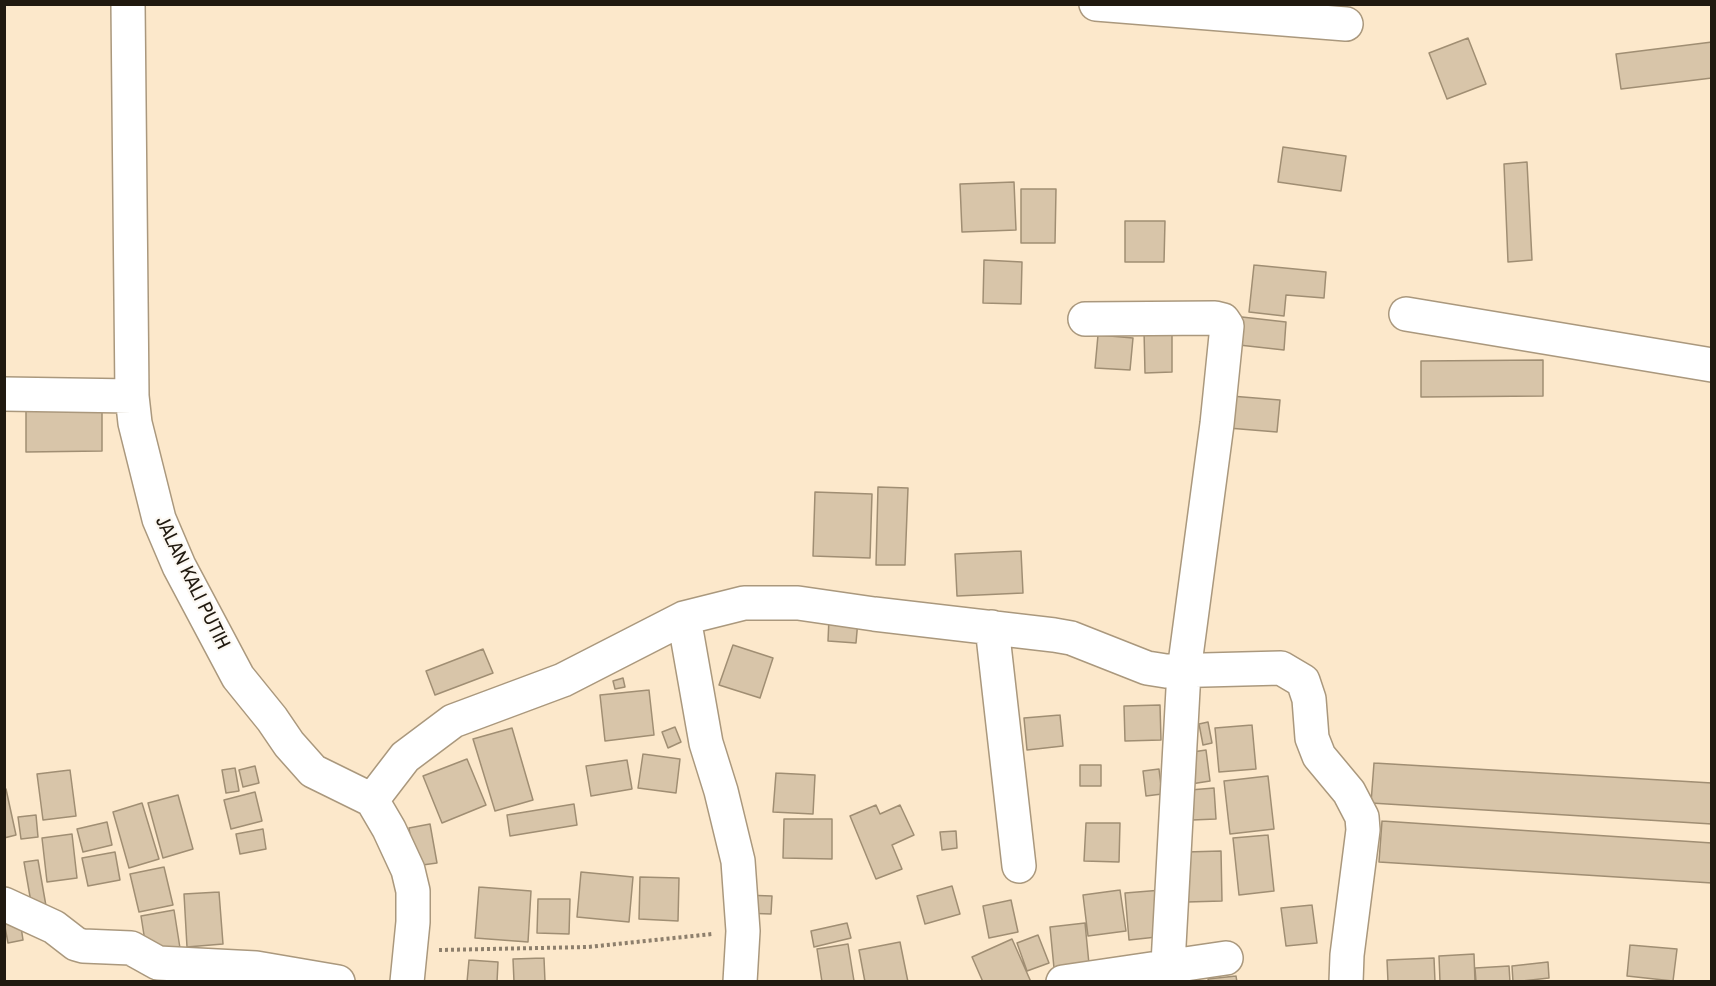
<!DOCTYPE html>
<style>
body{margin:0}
#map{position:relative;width:1716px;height:986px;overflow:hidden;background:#fce8cb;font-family:"Archivo Narrow",sans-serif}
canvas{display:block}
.frame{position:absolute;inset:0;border:6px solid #20190f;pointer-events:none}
</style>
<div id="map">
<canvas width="1716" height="986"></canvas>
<div class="frame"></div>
</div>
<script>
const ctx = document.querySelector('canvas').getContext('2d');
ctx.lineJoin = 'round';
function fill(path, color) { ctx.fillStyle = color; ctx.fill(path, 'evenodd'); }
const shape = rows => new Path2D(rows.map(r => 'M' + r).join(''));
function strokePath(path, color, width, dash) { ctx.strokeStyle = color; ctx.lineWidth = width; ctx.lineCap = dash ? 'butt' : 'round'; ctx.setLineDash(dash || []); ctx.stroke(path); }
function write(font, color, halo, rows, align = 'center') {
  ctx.font = font + ' "Archivo Narrow",sans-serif'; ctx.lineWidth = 4.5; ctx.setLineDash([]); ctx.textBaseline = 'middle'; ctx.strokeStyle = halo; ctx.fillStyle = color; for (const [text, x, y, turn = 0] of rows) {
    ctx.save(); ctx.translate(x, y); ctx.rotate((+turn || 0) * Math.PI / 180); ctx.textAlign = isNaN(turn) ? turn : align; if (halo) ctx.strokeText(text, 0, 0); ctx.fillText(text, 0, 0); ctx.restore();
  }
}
const building = shape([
 [1468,38,1486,84,1447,99,1429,53,1468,38],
 [1712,42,1712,78,1621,89,1616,54,1712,42],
 [1283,147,1346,156,1341,191,1278,182,1283,147],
 [1527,162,1532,260,1508,262,1504,164,1527,162],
 [1014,182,1016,230,962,232,960,184,1014,182],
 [1021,189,1056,189,1055,243,1021,243,1021,189],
 [1125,221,1165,221,1164,262,1125,262,1125,221],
 [984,260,1022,262,1021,304,983,303,984,260],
 [1254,265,1326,272,1324,298,1286,295,1284,316,1249,312,1254,265],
 [1242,317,1286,322,1284,350,1239,345,1242,317],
 [1172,329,1172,372,1145,373,1144,330,1172,329],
 [1098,335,1133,338,1130,370,1095,368,1098,335],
 [1543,360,1543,396,1421,397,1421,361,1543,360],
 [1231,396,1280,400,1277,432,1228,428,1231,396],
 [102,403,102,451,26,452,26,404,102,403],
 [878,487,908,488,905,565,876,565,878,487],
 [815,492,872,494,870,558,813,556,815,492],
 [1021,551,1023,593,957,596,955,554,1021,551],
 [829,618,858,620,856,643,828,641,829,618],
 [733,645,773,658,760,698,719,685,733,645],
 [483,649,493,673,435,695,426,671,483,649],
 [623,678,625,687,615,689,613,681,623,678],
 [649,690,654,735,605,741,600,695,649,690],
 [1160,705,1161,740,1125,741,1124,706,1160,705],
 [1060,715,1063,746,1027,750,1024,718,1060,715],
 [1208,722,1212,743,1203,745,1199,724,1208,722],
 [1252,725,1256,769,1219,772,1215,728,1252,725],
 [675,727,681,742,668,748,662,732,675,727],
 [512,728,533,800,495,811,473,739,512,728],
 [1206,750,1210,781,1191,784,1186,753,1206,750],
 [643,754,680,759,676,793,638,788,643,754],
 [467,759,486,805,442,823,423,776,467,759],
 [627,760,632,789,591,796,586,766,627,760],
 [1374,763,1712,783,1712,824,1371,803,1374,763],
 [1080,765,1101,765,1101,786,1080,786,1080,765],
 [255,766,259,783,243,787,239,770,255,766],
 [235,768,239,791,226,793,222,770,235,768],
 [1159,769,1162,794,1146,796,1143,771,1159,769],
 [70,770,76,816,43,820,37,774,70,770],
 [776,773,815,775,813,814,773,812,776,773],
 [1268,776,1274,829,1230,834,1224,781,1268,776],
 [1214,788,1216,819,1192,820,1190,790,1214,788],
 [6,789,16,835,4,838,4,790,6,789],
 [255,792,262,821,231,829,224,800,255,792],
 [178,795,193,849,163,858,148,803,178,795],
 [142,803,159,859,129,868,113,812,142,803],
 [574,804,577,825,510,836,507,815,574,804],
 [876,805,880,814,900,805,914,835,892,845,902,869,876,879,850,816,876,805],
 [36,815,38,837,21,839,18,817,36,815],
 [784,819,832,819,832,859,783,858,784,819],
 [1382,821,1712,843,1712,883,1379,862,1382,821],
 [107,822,112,845,83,852,77,829,107,822],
 [1086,823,1120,823,1119,862,1084,861,1086,823],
 [430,824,437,863,415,866,409,828,430,824],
 [263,829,266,849,240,854,236,834,263,829],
 [956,831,957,848,942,850,940,832,956,831],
 [72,834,77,878,47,882,42,838,72,834],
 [1268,835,1274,891,1239,895,1233,838,1268,835],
 [1221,851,1222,901,1187,902,1186,852,1221,851],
 [115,852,120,880,88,886,82,858,115,852],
 [38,860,46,906,32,908,24,862,38,860],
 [164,867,173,905,139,912,130,874,164,867],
 [581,872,633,877,629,922,577,917,581,872],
 [640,877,679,878,678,921,639,919,640,877],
 [952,886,960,914,925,924,917,896,952,886],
 [479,887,531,891,528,942,475,938,479,887],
 [1120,890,1126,931,1088,936,1083,895,1120,890],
 [1162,890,1166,936,1129,940,1125,893,1162,890],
 [219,892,223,944,187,947,184,894,219,892],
 [743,895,772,896,771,914,742,913,743,895],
 [538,899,570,899,569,934,537,933,538,899],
 [1011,900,1018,932,989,938,983,906,1011,900],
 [1312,905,1317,943,1286,946,1281,908,1312,905],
 [174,910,180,948,147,954,141,916,174,910],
 [20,920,23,940,8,943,4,922,20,920],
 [847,923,851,938,814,947,811,931,847,923],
 [1085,923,1089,964,1054,968,1050,927,1085,923],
 [1038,935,1049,963,1027,971,1017,943,1038,935],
 [1012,939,1031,982,983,982,972,957,1012,939],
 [900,942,908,982,865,982,859,950,900,942],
 [848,944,854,981,822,982,817,949,848,944],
 [1630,945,1677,949,1673,981,1627,976,1630,945],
 [1474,954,1475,982,1440,982,1439,956,1474,954],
 [544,958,545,982,514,982,513,959,544,958],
 [1434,958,1435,982,1388,982,1387,960,1434,958],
 [469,960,498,962,497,982,467,982,469,960],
 [1548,962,1549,978,1513,982,1512,966,1548,962],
 [1509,966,1510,982,1476,982,1475,968,1509,966],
 [1236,976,1237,982,1209,982,1208,979,1236,976]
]);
const path = shape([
 [439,950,588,947,712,934]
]);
const street = shape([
 [128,4,132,396,135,423,159,519,179,566,238,677,272,719,289,744,313,771,372,800,389,829,408,870,413,891,413,922,407,982],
 [1096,4,1346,24],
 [1406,314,1712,365],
 [1085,319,1215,318,1223,320,1227,326,1217,424,1184,671,1167,982],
 [4,394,132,396],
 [684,618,706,743,721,791,738,861,743,931,740,982],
 [992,627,1019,866],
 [372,800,405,757,453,721,563,680,684,618,744,603,798,603,874,614,1054,635,1071,638,1147,668,1166,671,1281,668,1303,681,1309,699,1312,738,1319,756,1349,792,1362,817,1363,830,1347,955,1346,982],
 [4,904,54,927,76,944,83,946,131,948,158,963,256,968,338,982],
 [1063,982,1226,958]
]);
const streetNames = [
 ["JALAN KALI PUTIH",192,583,64]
];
fill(building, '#d8c5a9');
strokePath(building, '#a08e73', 1.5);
strokePath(street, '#aa987d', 36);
strokePath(path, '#8d7f6c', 4, [3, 3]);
strokePath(street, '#fff', 33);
write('20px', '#20190f', '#fcf8f2', streetNames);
</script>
